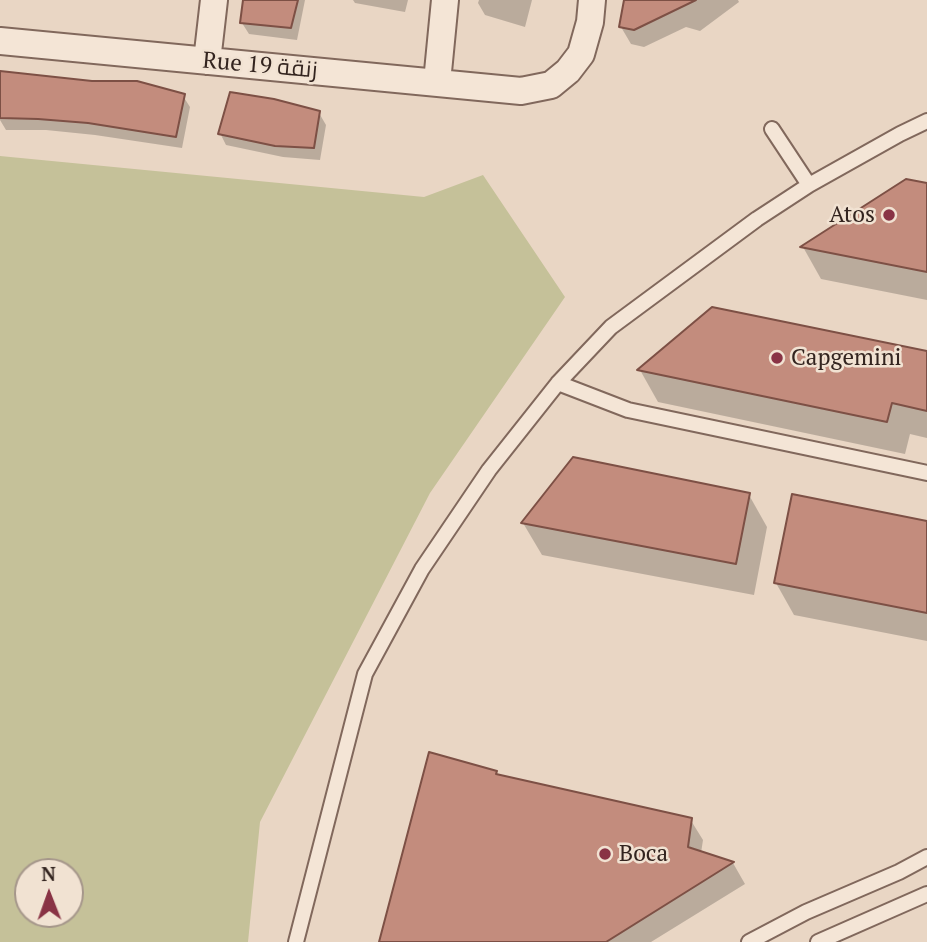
<!DOCTYPE html>
<meta charset="utf-8">
<style>
body{margin:0}
#map{position:relative;width:927px;height:942px;overflow:hidden;background:#e9d6c4;font-family:"PT Serif",serif}
canvas{display:block}
.north{position:absolute;left:14px;top:858px;width:70px;height:70px;box-sizing:border-box;background:#f1e2d2;border:2px solid #a5968a;border-radius:50%;rotate:359deg;font-size:19px;font-weight:700;line-height:28px;text-align:center;color:#33241f}
.north::after{content:'';display:block;margin:auto;width:24px;height:32px;background:#893345;clip-path:polygon(50% 0,100% 100%,50% 72%,0 100%)}
</style>
<div id="map">
<canvas width="927" height="942"></canvas>
<div class="north">N</div>
</div>
<script>
const ctx = document.querySelector('canvas').getContext('2d');
ctx.lineJoin = 'round';
function fill(path, color) { ctx.fillStyle = color; ctx.fill(path, 'evenodd'); }
const shape = rows => new Path2D(rows.map(r => 'M' + r).join(''));
function strokePath(path, color, width, dash) { ctx.strokeStyle = color; ctx.lineWidth = width; ctx.lineCap = dash ? 'butt' : 'round'; ctx.setLineDash(dash || []); ctx.stroke(path); }
function write(font, color, halo, rows, align = 'center') {
  ctx.font = font + ' "PT Serif",Cairo,serif'; ctx.lineWidth = 5; ctx.setLineDash([]); ctx.textBaseline = 'middle'; ctx.strokeStyle = halo; ctx.fillStyle = color; for (const [text, x, y, turn = 0] of rows) {
    ctx.save(); ctx.translate(x, y); ctx.rotate((+turn || 0) * Math.PI / 180); ctx.textAlign = isNaN(turn) ? turn : align; if (halo) ctx.strokeText(text, 0, 0); ctx.fillText(text, 0, 0); ctx.restore();
  }
}
const green = shape([
 [0,156,424,197,483,175,565,297,430,493,260,822,248,942,0,942],
 [28,872,70,872,70,914,28,914]
]);
const shadow = shape([
 [244,0,305,0,297,40,249,34,242,23],
 [353,0,408,0,405,12,355,3],
 [479,0,532,0,525,27,485,15,478,3],
 [625,0,738,0,739,2,700,31,686,27,644,47,631,44,621,27],
 [0,73,183,96,190,107,182,148,95,135,46,130,6,130,0,120],
 [319,113,326,125,320,160,283,157,226,145,220,133],
 [927,185,927,300,821,279,803,247],
 [927,353,927,438,910,434,905,454,658,402,640,370],
 [749,495,767,527,754,595,542,555,523,523],
 [927,522,927,641,794,615,776,583],
 [496,773,498,776,690,819,703,840,701,853,733,863,745,884,651,942,381,942]
]);
const building = shape([
 [243,0,298,0,291,28,240,23,243,0],
 [624,0,696,0,634,30,619,27,624,0],
 [0,71,92,81,137,81,185,94,176,137,88,123,38,119,0,118,0,71],
 [230,92,274,99,320,111,314,148,275,146,218,134,230,92],
 [906,179,927,183,927,272,800,247,906,179],
 [712,307,927,351,927,411,892,403,887,422,637,370,712,307],
 [573,457,750,493,736,564,521,523,573,457],
 [792,494,927,521,927,613,774,583,792,494],
 [429,752,497,771,496,774,692,818,688,847,734,862,606,942,379,942,429,752]
]);
const lane = shape([
 [772,129,809,185],
 [558,383,628,410,927,473],
 [296,942,365,674,422,569,489,470,558,383,611,327,757,219,809,185,900,134,927,121],
 [749,942,806,912,899,872,927,857],
 [818,942,927,894]
]);
const street = shape([
 [0,41,521,91,551,85,568,71,581,54,590,22,592,0],
 [207,61,214,0],
 [437,82,445,0]
]);
const markers = [
 [889,215,7,"#893345"],
 [777,358,7,"#893345"],
 [605,854,7,"#893345"]
];
const streetNames = [
 ["Rue 19 زنقة",260,66,5]
];
const poiNames = [
 ["Atos",875,215,"right"],
 ["Capgemini",791,358],
 ["Boca",619,854]
];
fill(green, '#c5c199');
fill(shadow, '#0003');
fill(building, '#c38c7d');
strokePath(building, '#7d5045', 2);
strokePath(lane, '#81685c', 18);
strokePath(street, '#81685c', 30);
strokePath(lane, '#f4e5d6', 14);
strokePath(street, '#f4e5d6', 26);
for (const [x, y, r, color] of markers) { const dot = new Path2D(); dot.arc(x, y, r, 0, 2 * Math.PI); ctx.fillStyle = color; ctx.fill(dot); strokePath(dot, '#f1e2d2', 2.5); }
write('23px', '#33241f', '#f1e2d2', streetNames);
write('23px', '#33241f', '#f1e2d2', poiNames, 'left');
</script>
